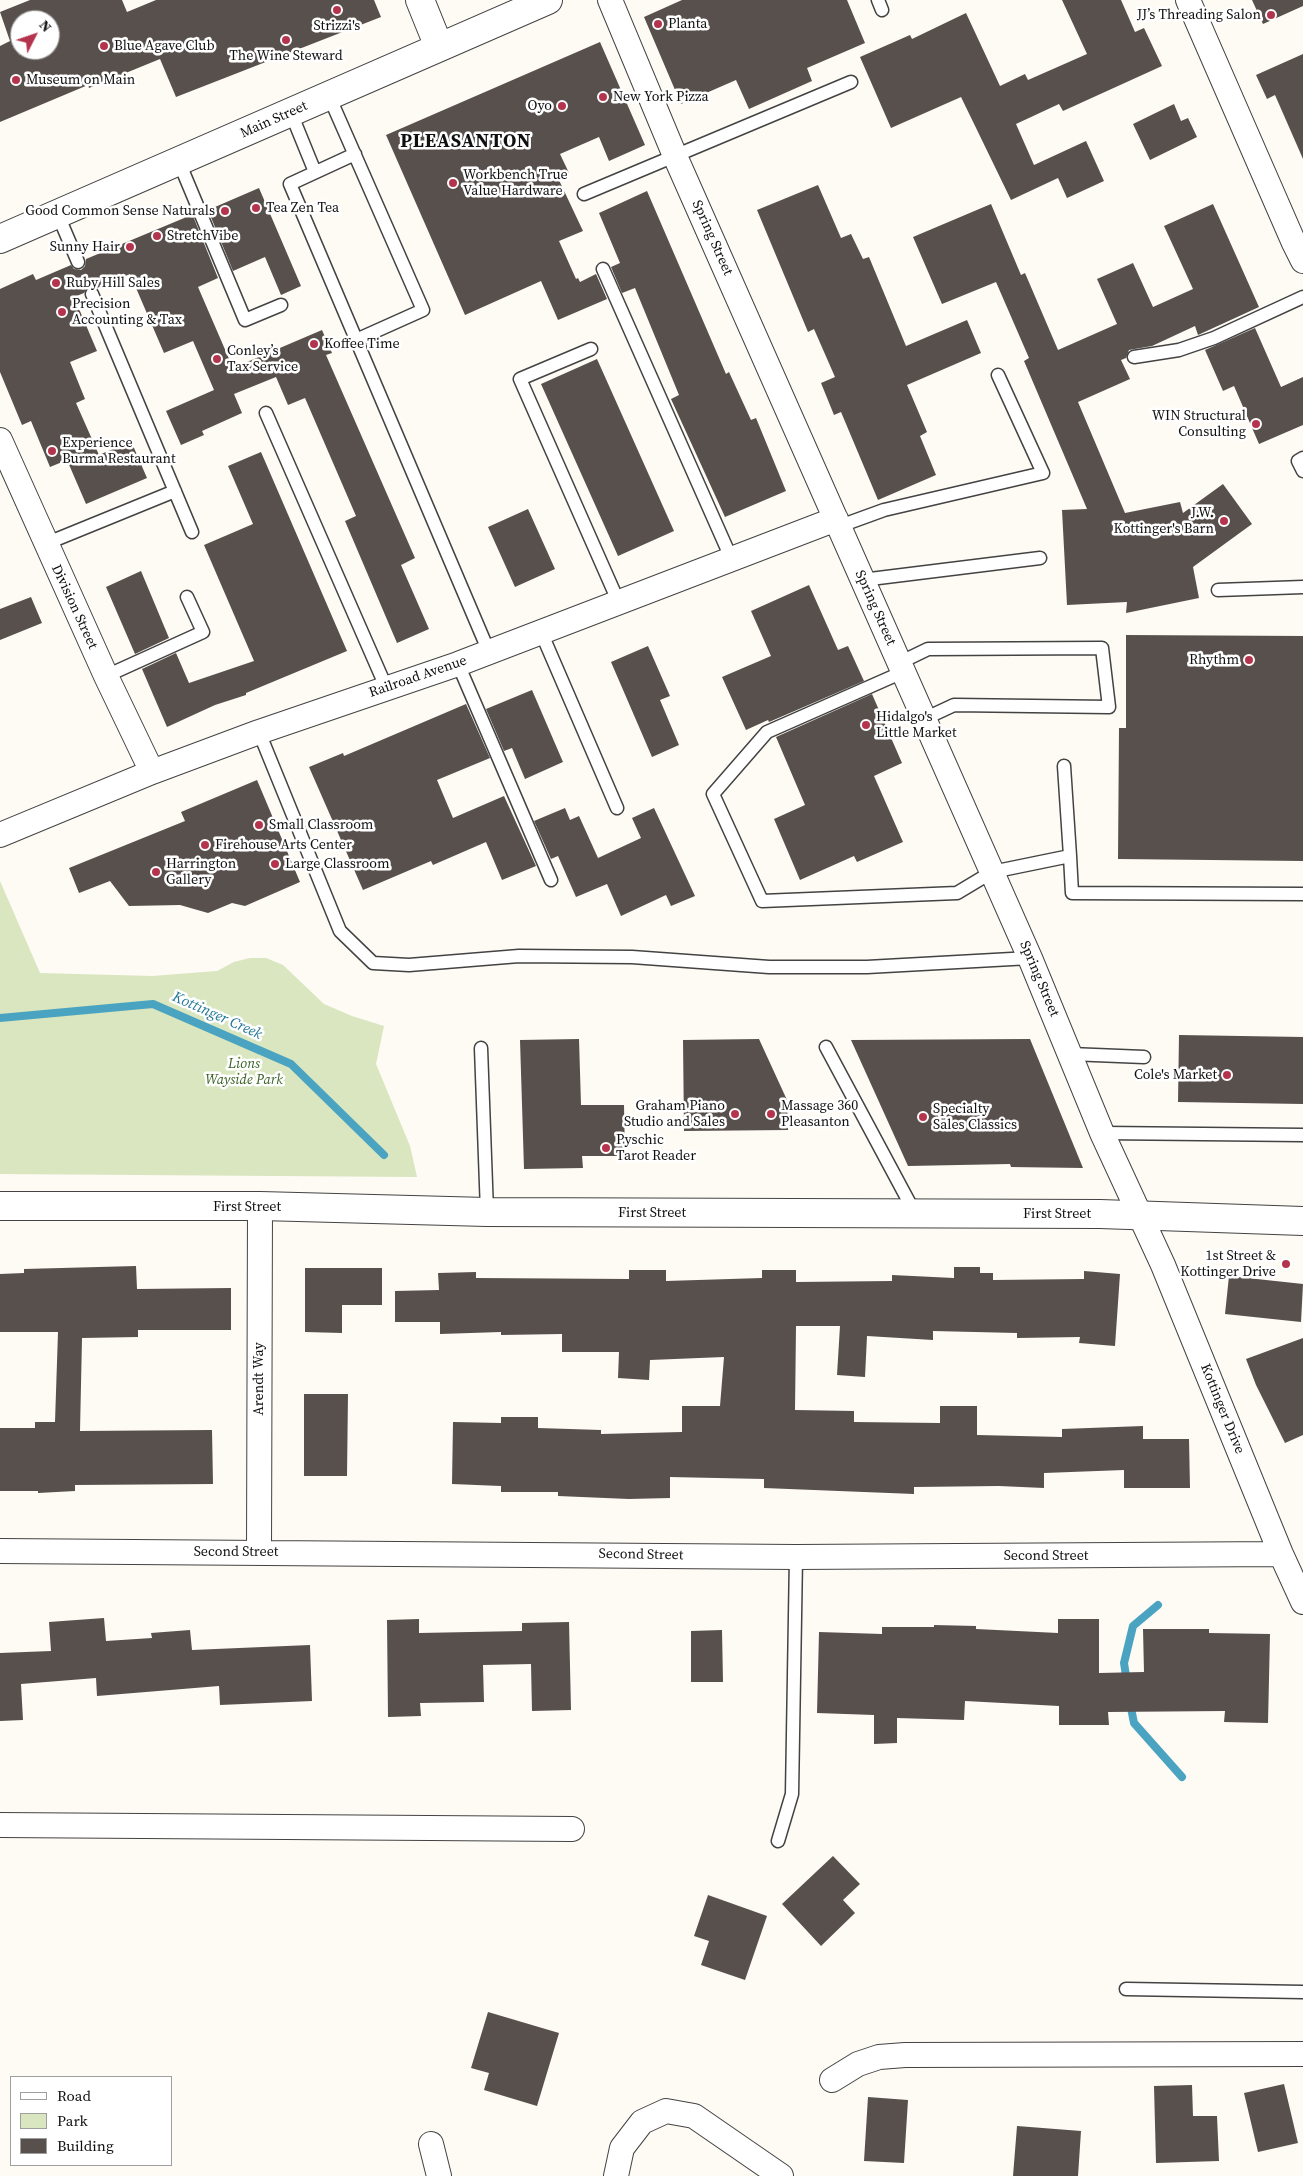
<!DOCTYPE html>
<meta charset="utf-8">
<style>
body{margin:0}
#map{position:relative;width:1303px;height:2176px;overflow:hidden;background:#fefaf4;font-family:"Source Serif 4",serif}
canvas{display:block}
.legend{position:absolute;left:10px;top:2076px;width:162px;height:90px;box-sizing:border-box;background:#fff;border:1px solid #9f9f9f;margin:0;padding:6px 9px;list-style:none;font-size:15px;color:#101010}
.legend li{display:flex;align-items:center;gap:10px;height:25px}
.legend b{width:25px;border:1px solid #9f9f9f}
.north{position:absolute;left:10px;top:10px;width:50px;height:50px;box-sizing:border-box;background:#fff;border:1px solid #9f9f9f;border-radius:50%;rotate:49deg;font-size:14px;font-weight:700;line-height:20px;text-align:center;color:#101010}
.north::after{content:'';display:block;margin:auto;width:18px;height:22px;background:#b4344d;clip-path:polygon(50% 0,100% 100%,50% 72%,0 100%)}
</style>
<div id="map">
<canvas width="1303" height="2176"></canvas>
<ul class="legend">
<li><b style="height:6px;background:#fff"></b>Road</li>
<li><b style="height:14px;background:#d9e6bf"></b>Park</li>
<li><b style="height:14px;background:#58504d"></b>Building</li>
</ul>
<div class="north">N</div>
</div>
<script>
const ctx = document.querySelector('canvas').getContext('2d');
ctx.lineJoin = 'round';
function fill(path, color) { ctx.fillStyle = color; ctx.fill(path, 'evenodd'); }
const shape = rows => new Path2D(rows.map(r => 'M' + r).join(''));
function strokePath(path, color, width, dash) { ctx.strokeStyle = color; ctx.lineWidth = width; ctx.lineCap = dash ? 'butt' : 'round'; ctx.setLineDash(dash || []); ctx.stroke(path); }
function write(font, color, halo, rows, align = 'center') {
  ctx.font = font + ' "Source Serif 4",serif'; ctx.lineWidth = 5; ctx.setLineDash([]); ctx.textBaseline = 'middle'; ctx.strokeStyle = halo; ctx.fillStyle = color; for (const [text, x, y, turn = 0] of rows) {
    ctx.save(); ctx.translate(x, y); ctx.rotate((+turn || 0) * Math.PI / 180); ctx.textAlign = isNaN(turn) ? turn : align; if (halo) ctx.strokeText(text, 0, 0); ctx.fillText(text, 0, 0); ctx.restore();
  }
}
const green = shape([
 [0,881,40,973,152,976,217,971,234,962,250,958,266,958,283,965,324,1004,352,1016,384,1026,376,1064,410,1146,417,1177,0,1174]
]);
const stream = shape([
 [0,1018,153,1004,291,1064,384,1155],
 [1127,1682,1124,1663,1133,1626,1158,1605],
 [1130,1703,1134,1723,1182,1777]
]);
const building = shape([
 [30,0,122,0,127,12,156,0,374,0,381,17,176,97,160,59,89,88,88,85,0,122,0,46,10,41,0,12],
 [20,20,50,20,50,50,20,50],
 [682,0,847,0,865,43,807,68,812,81,749,109,736,80,681,104,644,17],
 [1062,0,1121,0,1135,32,1144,28,1162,66,1063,111,1059,104,1016,124,1034,165,1086,141,1104,181,1067,198,1058,178,1011,200,961,97,891,128,860,57,910,35,912,39,966,13,1000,86,1025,74,1028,80,1087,54],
 [1252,0,1303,0,1303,6,1263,24],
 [600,42,645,145,609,161,599,137,560,154,569,173,558,178,583,231,559,241,576,279,578,278,580,282,596,274,607,299,558,320,541,281,465,315,386,135],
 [1303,54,1303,159,1275,95,1267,99,1256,75],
 [1174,104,1181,121,1188,118,1197,137,1150,160,1133,124],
 [818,185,841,238,851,234,863,259,869,257,906,346,967,320,981,353,907,385,927,432,920,436,936,475,878,500,841,412,834,415,821,383,835,377,814,329,808,332,757,210],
 [259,188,301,286,281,295,265,257,233,271,208,210],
 [647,191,726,374,729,372,751,420,756,418,786,491,725,517,671,399,679,395,635,288,622,293,611,267,620,263,599,213],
 [991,204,1021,275,1025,273,1058,350,1117,324,1097,279,1133,263,1153,307,1193,289,1164,226,1213,204,1259,307,1198,335,1195,326,1152,346,1129,350,1126,358,1121,360,1130,379,1078,402,1125,513,1180,502,1183,513,1223,484,1252,524,1193,567,1199,598,1126,613,1127,602,1067,605,1062,510,1087,509,1024,361,1029,358,996,282,942,304,913,237],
 [189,216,193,216,218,278,198,287,233,368,322,330,332,353,326,355,415,558,401,565,429,629,397,643,345,521,356,516,305,398,288,405,276,377,234,394,242,413,202,431,204,435,181,445,166,411,214,390,193,341,164,353,130,274,97,288,89,286,84,293,74,297,97,351,70,362,85,399,76,403,99,455,131,441,147,478,86,504,67,460,50,467,31,421,22,425,0,372,0,289,33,274,36,280,71,265,74,269,81,270,85,266,86,259],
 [1255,328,1281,387,1303,377,1303,425,1259,444,1234,386,1223,391,1205,350],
 [597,359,674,531,618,556,541,384],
 [261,452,347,651,246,693,246,695,215,705,167,727,142,669,176,653,189,683,254,661,204,545,253,524,228,466],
 [528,509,555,569,515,587,488,527],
 [141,571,169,638,135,654,106,587],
 [809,585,838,650,848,646,864,681,769,722,768,720,746,730,722,677,771,656,751,611],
 [31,597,42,623,0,640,0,609],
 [1126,635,1303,636,1303,861,1118,859,1119,728,1126,728],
 [648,646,670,696,660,700,679,745,652,757,611,662],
 [532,690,563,762,525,779,512,748,504,751,486,709],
 [872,694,902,763,874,776,903,842,857,862,854,856,800,880,774,819,805,805,776,737],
 [466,704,490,758,437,780,453,818,504,796,536,866,502,880,486,842,433,865,431,861,363,890,309,767,343,753,344,756],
 [257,780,300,882,245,906,232,903,208,913,180,905,129,906,110,881,79,893,69,868,185,821,181,812],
 [565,808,570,820,579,816,598,858,641,838,632,818,654,808,695,896,671,906,666,895,621,916,607,884,576,897,558,856,551,859,534,821],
 [1179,1035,1303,1037,1303,1104,1178,1102],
 [579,1039,581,1105,624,1105,625,1156,582,1156,583,1168,524,1169,520,1040],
 [759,1039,787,1100,788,1130,684,1131,683,1040],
 [1030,1039,1083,1168,1011,1167,1010,1164,908,1166,851,1040],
 [136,1266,137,1289,231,1288,231,1330,138,1330,138,1337,82,1338,80,1431,212,1430,213,1484,75,1485,75,1491,38,1493,38,1491,0,1491,0,1428,35,1428,35,1422,55,1422,58,1332,0,1332,0,1274,24,1273,24,1269],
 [954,1267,980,1267,980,1273,993,1273,993,1280,1084,1279,1084,1271,1120,1274,1115,1346,1079,1343,1080,1337,1017,1338,1017,1333,933,1331,933,1340,867,1336,865,1377,837,1375,840,1326,796,1326,795,1410,854,1411,854,1422,940,1423,940,1406,977,1406,977,1435,1062,1437,1062,1429,1143,1426,1143,1439,1189,1439,1190,1488,1124,1488,1124,1470,1044,1473,1044,1488,999,1486,914,1487,914,1494,764,1488,764,1479,670,1477,670,1498,629,1499,558,1496,558,1492,501,1492,501,1486,452,1484,453,1422,501,1423,501,1417,538,1417,538,1428,601,1430,601,1434,682,1432,682,1406,720,1406,724,1357,650,1360,649,1380,618,1378,619,1352,562,1352,562,1334,501,1335,501,1332,440,1334,440,1322,395,1322,395,1291,439,1290,438,1273,476,1272,476,1278,629,1279,629,1270,666,1270,666,1281,762,1278,762,1270,796,1270,796,1282,892,1281,892,1275,954,1278],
 [305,1268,382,1268,382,1305,342,1305,342,1333,305,1332],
 [1229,1276,1303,1284,1301,1322,1225,1314],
 [1303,1338,1303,1435,1285,1443,1256,1385,1246,1359],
 [304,1394,348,1394,347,1476,304,1476],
 [104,1618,106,1641,152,1638,151,1633,190,1630,192,1650,310,1645,312,1701,220,1705,219,1686,97,1696,96,1678,21,1684,23,1720,0,1721,0,1653,51,1651,49,1622],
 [419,1619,419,1633,522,1631,522,1623,569,1622,571,1710,532,1711,531,1664,483,1665,484,1702,420,1703,421,1716,388,1717,387,1620],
 [1058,1619,1099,1619,1099,1673,1144,1672,1143,1629,1209,1629,1209,1633,1270,1634,1268,1723,1224,1722,1225,1711,1108,1712,1109,1725,1059,1725,1059,1706,965,1701,964,1720,897,1718,897,1743,874,1744,874,1715,817,1713,819,1632,882,1634,882,1627,934,1627,934,1625,976,1626,976,1629,1058,1633],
 [722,1630,723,1682,691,1682,691,1631],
 [833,1856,860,1884,843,1900,855,1913,821,1946,782,1904],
 [708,1895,767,1916,745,1980,701,1965,709,1941,694,1936],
 [488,2012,559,2033,537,2106,484,2090,489,2073,471,2068],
 [1284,2084,1298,2143,1258,2152,1244,2093],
 [1192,2085,1193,2116,1217,2116,1219,2161,1156,2163,1154,2086],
 [868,2097,908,2100,904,2163,864,2161],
 [1017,2126,1081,2131,1078,2176,1013,2176]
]);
const service = shape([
 [878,0,882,10],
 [329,96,423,310,356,340],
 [291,113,315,172],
 [355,154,290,184,489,652],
 [179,162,245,320,281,305],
 [584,194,851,82],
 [58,215,78,262],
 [603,269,732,560],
 [92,294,192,532],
 [591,349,520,379,619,603],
 [1134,357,1179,350,1214,338,1303,297],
 [266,413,386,687],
 [1303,458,1298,461,1303,471],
 [840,526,884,510,1043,473,998,375],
 [45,544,175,491],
 [862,580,1040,558],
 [1218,590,1303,587],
 [541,632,617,808],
 [899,663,928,649,1102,648,1109,707,954,705,924,719],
 [458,664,551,880],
 [903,672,767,732,713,794,762,901,957,893,992,872,1070,856,1064,766],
 [106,676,203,632,187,597],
 [259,732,340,931,373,963,409,965,519,956,632,957,769,967,867,967,1030,958],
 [1070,856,1072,893,1303,894],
 [826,1047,916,1215],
 [481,1048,487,1212],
 [1070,1054,1144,1057],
 [1102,1133,1303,1135],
 [778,1841,792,1794,796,1557],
 [1126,1989,1303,1992]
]);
const minor = shape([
 [610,0,675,156,1030,958,1102,1133,1163,1265,1281,1554,1303,1602],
 [1188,0,1294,243,1303,261],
 [0,440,106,676,152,772],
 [0,835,152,772,259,732,458,664,836,519],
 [0,1551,796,1557,1281,1554],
 [259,1552,260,1206],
 [0,1825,572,1829],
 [832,2080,858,2064,879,2057,905,2055,1303,2054],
 [431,2144,439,2176],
 [616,2176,622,2148,642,2122,666,2111,694,2116,781,2176]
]);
const tertiary = shape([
 [420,0,439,47],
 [0,239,548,0],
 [0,1206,260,1206,487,1212,1100,1214,1303,1221]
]);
const markers = [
 [337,10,5,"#b4344d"],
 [1271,15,5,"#b4344d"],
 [658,24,5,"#b4344d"],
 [286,40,5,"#b4344d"],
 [104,46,5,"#b4344d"],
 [16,80,5,"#b4344d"],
 [603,97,5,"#b4344d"],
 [562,106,5,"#b4344d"],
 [453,183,5,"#b4344d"],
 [256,208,5,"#b4344d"],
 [225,211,5,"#b4344d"],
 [157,236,5,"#b4344d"],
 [130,247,5,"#b4344d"],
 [56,283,5,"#b4344d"],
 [62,312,5,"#b4344d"],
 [314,344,5,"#b4344d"],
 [217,359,5,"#b4344d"],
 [1256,424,5,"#b4344d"],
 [52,451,5,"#b4344d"],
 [1224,521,5,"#b4344d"],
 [1249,660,5,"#b4344d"],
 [866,725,5,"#b4344d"],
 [259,825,5,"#b4344d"],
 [205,845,5,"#b4344d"],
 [275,864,5,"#b4344d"],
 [156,872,5,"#b4344d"],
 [1227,1075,5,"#b4344d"],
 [735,1114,5,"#b4344d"],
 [771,1114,5,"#b4344d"],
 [923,1117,5,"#b4344d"],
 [606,1148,5,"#b4344d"],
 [1286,1264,5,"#b4344d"]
];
const poiNames = [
 ["JJ’s Threading Salon",1261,15,"right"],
 ["Planta",668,24],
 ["Strizzi's",337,26,"center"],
 ["Blue Agave Club",114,46],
 ["The Wine Steward",286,56,"center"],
 ["Museum on Main",26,80],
 ["New York Pizza",613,97],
 ["Oyo",552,106,"right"],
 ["Workbench True",463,175],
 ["Value Hardware",463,191],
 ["Tea Zen Tea",266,208],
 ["Good Common Sense Naturals",215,211,"right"],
 ["StretchVibe",167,236],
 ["Sunny Hair",120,247,"right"],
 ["Ruby Hill Sales",66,283],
 ["Precision",72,304],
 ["Accounting & Tax",72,320],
 ["Koffee Time",324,344],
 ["Conley’s",227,351],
 ["Tax Service",227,367],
 ["WIN Structural",1246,416,"right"],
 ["Consulting",1246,432,"right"],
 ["Experience",62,443],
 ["Burma Restaurant",62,459],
 ["J.W.",1214,513,"right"],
 ["Kottinger's Barn",1214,529,"right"],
 ["Rhythm",1239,660,"right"],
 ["Hidalgo's",876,717],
 ["Little Market",876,733],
 ["Small Classroom",269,825],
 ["Firehouse Arts Center",215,845],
 ["Harrington",166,864],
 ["Gallery",166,880],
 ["Large Classroom",285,864],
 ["Cole's Market",1217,1075,"right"],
 ["Graham Piano",725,1106,"right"],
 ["Studio and Sales",725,1122,"right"],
 ["Massage 360",781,1106],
 ["Pleasanton",781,1122],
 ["Specialty",933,1109],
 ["Sales Classics",933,1125],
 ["Pyschic",616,1140],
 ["Tarot Reader",616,1156],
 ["1st Street &",1276,1256,"right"],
 ["Kottinger Drive",1276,1272,"right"]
];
const streetNames = [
 ["Main Street",274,120,-24],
 ["Spring Street",712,238,66],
 ["Division Street",74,607,65],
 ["Spring Street",875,608,66],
 ["Railroad Avenue",418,677,-19],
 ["Spring Street",1039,979,67],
 ["First Street",247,1207],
 ["First Street",652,1213],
 ["First Street",1057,1214],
 ["Arendt Way",259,1379,-90],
 ["Kottinger Drive",1222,1409,68],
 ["Second Street",236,1552],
 ["Second Street",641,1555,1],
 ["Second Street",1046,1556]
];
const parkNames = [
 ["Lions",244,1064],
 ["Wayside Park",244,1080]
];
const waterNames = [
 ["Kottinger Creek",217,1016,24]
];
const districtNames = [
 ["PLEASANTON",466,142]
];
fill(green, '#d9e6bf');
strokePath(stream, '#4aa4c1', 8);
fill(building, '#58504d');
strokePath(service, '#434343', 15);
strokePath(minor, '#434343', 26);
strokePath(tertiary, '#434343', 30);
strokePath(service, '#fff', 12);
strokePath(minor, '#fff', 24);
strokePath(tertiary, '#fff', 28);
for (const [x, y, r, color] of markers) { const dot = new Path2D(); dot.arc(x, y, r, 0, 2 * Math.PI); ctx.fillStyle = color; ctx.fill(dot); strokePath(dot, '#fff', 2); }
write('14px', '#101010', '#fff', poiNames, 'left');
write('14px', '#101010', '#fff', streetNames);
write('italic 14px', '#3b6225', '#fff', parkNames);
write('italic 15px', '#237697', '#fff', waterNames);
ctx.letterSpacing = '1px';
write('bold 19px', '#101010', '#fff', districtNames);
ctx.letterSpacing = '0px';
</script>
